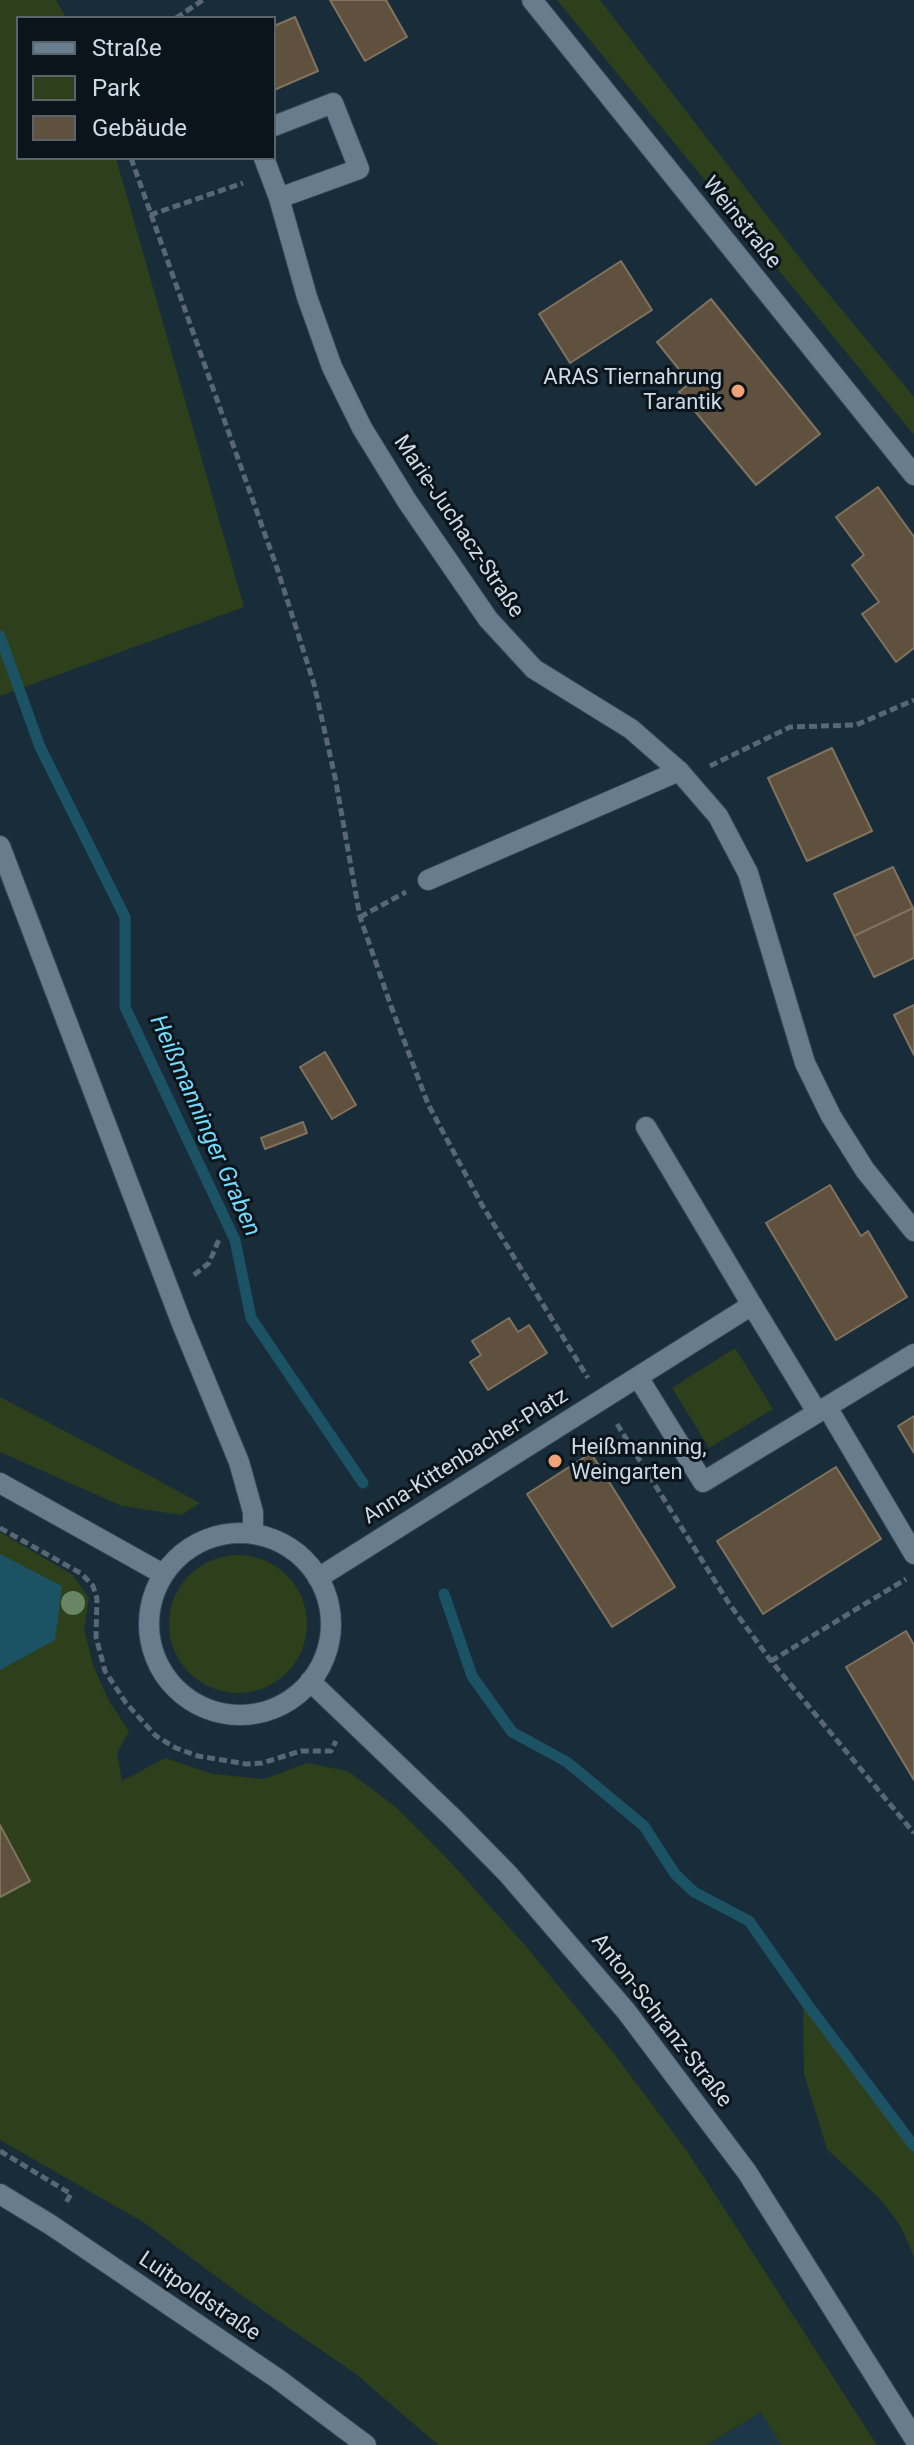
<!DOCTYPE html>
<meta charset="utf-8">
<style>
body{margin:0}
#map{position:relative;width:914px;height:2445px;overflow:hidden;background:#192c3a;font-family:Roboto,sans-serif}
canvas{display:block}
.legend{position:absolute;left:16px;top:16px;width:260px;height:144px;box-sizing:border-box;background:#0b141a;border:2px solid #59636a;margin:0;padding:10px 14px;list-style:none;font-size:24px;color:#ced9e2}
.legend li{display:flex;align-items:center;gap:16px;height:40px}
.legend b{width:40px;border:2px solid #59636a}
</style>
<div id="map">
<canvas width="914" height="2445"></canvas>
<ul class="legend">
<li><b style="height:10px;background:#677c8c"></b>Straße</li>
<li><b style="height:22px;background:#2d3f1b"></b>Park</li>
<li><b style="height:22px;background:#5f513d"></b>Gebäude</li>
</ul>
</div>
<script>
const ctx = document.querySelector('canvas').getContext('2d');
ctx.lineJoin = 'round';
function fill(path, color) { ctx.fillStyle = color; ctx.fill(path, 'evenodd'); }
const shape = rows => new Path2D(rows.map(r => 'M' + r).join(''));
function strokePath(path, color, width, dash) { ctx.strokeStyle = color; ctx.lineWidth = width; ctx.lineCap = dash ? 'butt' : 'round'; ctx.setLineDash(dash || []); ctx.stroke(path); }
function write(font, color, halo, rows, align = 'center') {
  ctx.font = font + ' Roboto,sans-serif'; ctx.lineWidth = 6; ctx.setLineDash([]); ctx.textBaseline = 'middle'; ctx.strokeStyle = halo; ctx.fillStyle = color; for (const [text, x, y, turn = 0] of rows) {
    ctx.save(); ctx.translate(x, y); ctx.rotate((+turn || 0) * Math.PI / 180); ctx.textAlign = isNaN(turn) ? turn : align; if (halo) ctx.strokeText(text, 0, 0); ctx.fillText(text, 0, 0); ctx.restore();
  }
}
const built = shape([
 [762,2412,781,2445,707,2445]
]);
const green = shape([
 [0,0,56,0,66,18,18,18,18,158,116,158,244,607,0,696],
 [557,0,600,0,813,275,914,397,914,435],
 [735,1348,773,1409,709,1448,672,1388],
 [0,1397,135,1468,200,1503,181,1515,122,1506,0,1452],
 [0,1532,73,1575,89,1598,84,1628,93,1665,109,1701,129,1731,117,1753,122,1781,165,1758,213,1774,264,1779,307,1763,348,1771,396,1807,444,1855,524,1944,612,2051,687,2151,877,2445,781,2445,761,2412,707,2445,438,2445,356,2374,248,2300,143,2222,0,2140,0,1897,30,1881,0,1825],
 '169 1624a69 69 0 1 1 138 0a69 69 0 1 1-138 0Z',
 [808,2005,914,2146,914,2257,901,2227,882,2201,827,2149,804,2074,803,2010]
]);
const water = shape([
 [0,1554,62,1586,55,1640,0,1670]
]);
const stream = shape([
 [0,636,40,747,125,917,125,1007,235,1240,251,1318,363,1483],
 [444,1594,472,1676,512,1732,567,1762,644,1826,675,1874,694,1892,749,1921,808,2005,914,2146]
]);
const building = shape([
 [330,0,386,0,407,37,365,61,330,0],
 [295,17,318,71,274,90,274,26,295,17],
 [621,261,652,310,570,363,539,314,621,261],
 [711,299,820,434,756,485,679,392,690,383,657,342,711,299],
 [878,487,914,537,914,648,896,662,862,614,879,602,852,565,864,555,836,517,878,487],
 [832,748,872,831,807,861,768,778,832,748],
 [893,867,913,908,854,936,834,894,893,867],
 [913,908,914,958,874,977,854,936,913,908],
 [914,1005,914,1055,894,1015,914,1005],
 [325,1052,356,1105,332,1119,300,1067,325,1052],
 [303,1122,307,1133,265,1149,261,1138,303,1122],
 [830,1185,861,1236,868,1231,907,1297,836,1340,766,1223,830,1185],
 [509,1318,518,1332,529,1325,547,1353,488,1390,470,1362,481,1355,472,1341,509,1318],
 [914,1416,914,1453,898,1426,914,1416],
 [591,1453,675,1587,612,1627,527,1494,591,1453],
 [836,1467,881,1539,763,1614,717,1541,836,1467],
 [906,1631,914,1645,914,1780,846,1667,906,1631],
 [0,1825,30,1881,0,1897,0,1825]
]);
const path = shape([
 [176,18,203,0],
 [131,158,278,571,314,684,335,777,360,917,391,1006,428,1104,482,1205,588,1378],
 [150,215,243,183],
 [710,766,790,727,856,725,914,700],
 [360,917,406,892],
 [194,1275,209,1263,220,1237],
 [617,1424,728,1602,771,1661,914,1833],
 [0,1528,82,1574,93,1586,97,1599,96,1637,105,1671,126,1703,156,1736,176,1748,198,1756,246,1764,262,1763,301,1751,331,1751,336,1741],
 [771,1661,906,1579],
 [0,2151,71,2194,65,2204]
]);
const service = shape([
 [428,880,679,771],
 [646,1127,752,1305],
 [827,1407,914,1554]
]);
const minor = shape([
 [532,0,914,475],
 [274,126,333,103,359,169,279,198],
 [264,158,279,198,307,297,332,367,362,428,407,501,488,619,534,669,631,729,679,771,718,816,748,873,805,1063,831,1116,865,1170,914,1231],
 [0,846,182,1324,239,1462,253,1512,253,1533],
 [638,1377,703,1482,914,1354],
 [318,1578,752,1305,817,1412],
 [0,2194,51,2225,278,2379,366,2445]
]);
const secondary = shape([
 [0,1483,163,1574],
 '149 1624a91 91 0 1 1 182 0a91 91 0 1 1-182 0Z',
 [310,1681,454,1819,508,1874,626,2011,747,2172,914,2438]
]);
const trees = [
 [73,1603]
];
const markers = [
 [738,391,8,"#f0a278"],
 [555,1461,8,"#f0a278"]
];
const streetNames = [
 ["Weinstraße",741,223,51],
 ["Marie-Juchacz-Straße",458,527,56],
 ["Anna-Kittenbacher-Platz",466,1457,-32],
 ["Anton-Schranz-Straße",661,2021,52],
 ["Luitpoldstraße",199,2297,34]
];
const poiNames = [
 ["ARAS Tiernahrung",722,378],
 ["Tarantik",722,403],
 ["Heißmanning,",571,1448,"left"],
 ["Weingarten",571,1473,"left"]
];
const waterNames = [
 ["Heißmanninger Graben",204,1126,66]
];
fill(built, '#1d3648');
fill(green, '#2d3f1b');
fill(water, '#1b5364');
strokePath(stream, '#1b5364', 11);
fill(building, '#5f513d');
strokePath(building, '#80735e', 2);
strokePath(service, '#384753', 22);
strokePath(minor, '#384753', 22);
strokePath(secondary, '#384753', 22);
strokePath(path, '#576773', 5, [8, 4]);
strokePath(service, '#677c8c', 20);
strokePath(minor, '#677c8c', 20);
strokePath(secondary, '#677c8c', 20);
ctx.fillStyle = '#688663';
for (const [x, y] of trees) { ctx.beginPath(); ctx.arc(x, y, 12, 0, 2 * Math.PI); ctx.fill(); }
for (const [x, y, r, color] of markers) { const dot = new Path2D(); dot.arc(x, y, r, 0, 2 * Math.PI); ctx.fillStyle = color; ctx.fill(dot); strokePath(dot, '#0b141a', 3); }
write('22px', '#ced9e2', '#0b141a', streetNames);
write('22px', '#ced9e2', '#0b141a', poiNames, 'right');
write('italic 24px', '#71dbfe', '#0b141a', waterNames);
</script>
